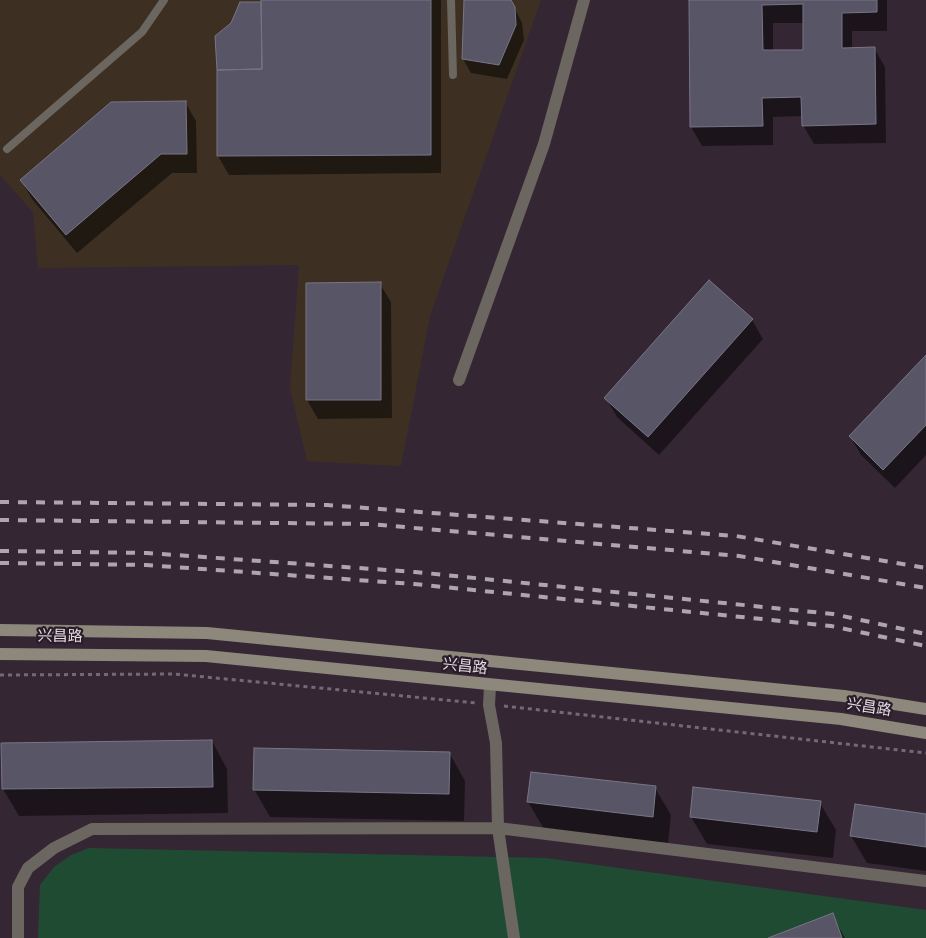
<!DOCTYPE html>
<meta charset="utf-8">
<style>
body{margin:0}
canvas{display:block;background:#342633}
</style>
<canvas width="926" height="938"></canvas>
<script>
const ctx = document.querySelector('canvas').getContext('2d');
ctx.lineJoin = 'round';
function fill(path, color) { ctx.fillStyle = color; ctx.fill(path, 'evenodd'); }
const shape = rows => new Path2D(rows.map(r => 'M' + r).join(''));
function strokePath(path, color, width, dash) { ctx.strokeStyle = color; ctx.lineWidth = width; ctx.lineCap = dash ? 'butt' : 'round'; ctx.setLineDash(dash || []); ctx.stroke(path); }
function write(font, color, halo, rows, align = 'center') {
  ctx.font = font + ' "Varela Round","Noto Sans SC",sans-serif'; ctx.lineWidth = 4.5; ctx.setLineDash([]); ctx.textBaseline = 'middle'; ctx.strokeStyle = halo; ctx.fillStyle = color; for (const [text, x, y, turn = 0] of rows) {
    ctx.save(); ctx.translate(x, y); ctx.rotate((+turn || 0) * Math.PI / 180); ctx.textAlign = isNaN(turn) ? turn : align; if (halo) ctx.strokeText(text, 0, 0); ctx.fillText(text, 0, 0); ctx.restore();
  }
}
const medical = shape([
 [0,0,541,0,430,316,401,466,307,461,290,388,299,265,38,268,33,212,0,175]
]);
const green = shape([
 [89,848,546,858,926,910,926,938,38,938,40,885,54,867,71,855]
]);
const shadow = shape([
 [263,0,441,0,441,173,229,175,218,156,218,70,241,4,263,4],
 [465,0,510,0,515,9,522,23,524,40,507,79,471,73,463,59],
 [690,0,887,0,887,31,852,31,852,49,874,48,885,67,886,143,814,144,803,125,803,116,773,117,773,145,702,146,691,127],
 [773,23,804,23,804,51,773,52],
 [185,102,196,121,197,173,172,173,77,253,32,199,21,180],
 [380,284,391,302,392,418,318,419,307,400],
 [752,320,763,339,659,455,617,417,606,398],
 [926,357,926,455,895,488,861,455,850,436],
 [212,741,227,769,228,813,19,816,3,789],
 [450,754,465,781,464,821,270,817,254,789],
 [655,788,671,815,668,843,544,829,528,802],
 [820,803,836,830,833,858,707,844,691,817],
 [926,816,926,871,867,863,851,836],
 [832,915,845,938,771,938]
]);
const building = shape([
 [261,0,431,0,431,155,217,156,217,70,262,69,261,0],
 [464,0,511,0,515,7,516,25,499,65,462,59,464,0],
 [689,0,877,0,877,12,842,13,842,48,875,47,876,124,802,126,801,97,762,98,763,126,690,127,689,0],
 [803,4,803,50,763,50,762,5,803,4],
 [240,2,261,2,262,69,217,70,215,36,231,23,240,2],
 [186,101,187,154,161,154,66,235,20,180,111,102,186,101],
 [709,280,753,319,648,437,604,398,709,280],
 [381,282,381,400,306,400,306,283,381,282],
 [926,355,926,425,883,470,849,436,926,355],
 [212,740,213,787,2,789,1,743,212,740],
 [254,748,450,752,449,794,253,790,254,748],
 [531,772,656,786,653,817,527,802,531,772],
 [693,787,821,801,817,832,690,817,693,787],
 [855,804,926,814,926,847,850,836,855,804],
 [833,913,842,938,768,938,833,913]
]);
const path = shape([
 [0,675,174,674,476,703],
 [504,706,926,753]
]);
const service = shape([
 [451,0,453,75],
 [7,149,142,32,164,0]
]);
const minor = shape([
 [459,380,544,144,584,0],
 [490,686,489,705,496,743,498,828,514,938],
 [18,938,18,887,28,868,54,848,92,829,498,828,926,881]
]);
const secondary = shape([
 [0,630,207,633,844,696,926,709],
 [0,654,206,656,841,719,926,733]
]);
const rail = shape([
 [0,502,327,505,736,536,926,568],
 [0,520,369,524,739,556,926,588],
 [0,551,147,553,415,572,833,614,926,634],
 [0,563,146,565,414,584,831,626,926,646]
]);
const streetNames = [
 ["兴昌路",60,637,1],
 ["兴昌路",465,667,6],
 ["兴昌路",869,708,9]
];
fill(medical, '#3d3022');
fill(green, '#204b33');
fill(shadow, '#0007');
fill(building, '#585567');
strokePath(building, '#787587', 1);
strokePath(path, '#756974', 3, [4, 4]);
strokePath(service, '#6b665f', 8);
strokePath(minor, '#6b665f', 12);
strokePath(secondary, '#8e877b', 12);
strokePath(rail, '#afa5ae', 4, [9, 9]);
write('15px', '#e2d9e1', '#2a1d29', streetNames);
</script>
